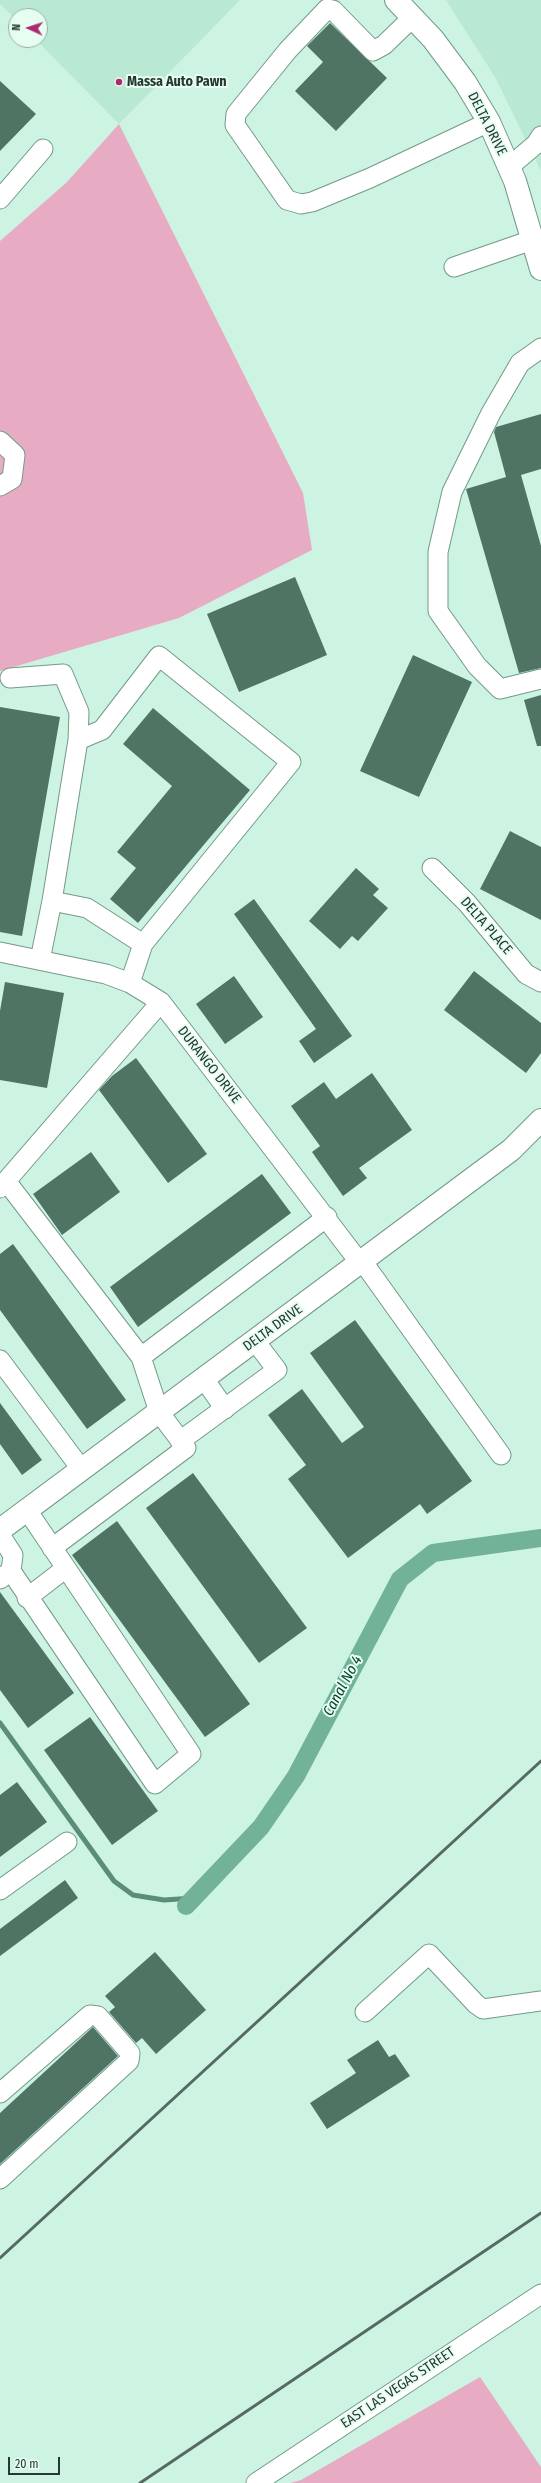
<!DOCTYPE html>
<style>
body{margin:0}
#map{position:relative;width:541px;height:2483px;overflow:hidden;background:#cdf4e2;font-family:"Fira Sans Condensed",sans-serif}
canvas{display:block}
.north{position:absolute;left:8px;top:8px;width:40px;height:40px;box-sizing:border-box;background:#e6fef2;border:1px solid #9aaea5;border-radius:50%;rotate:273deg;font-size:11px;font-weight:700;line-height:16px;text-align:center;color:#283731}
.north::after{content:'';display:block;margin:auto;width:14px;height:18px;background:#ae2971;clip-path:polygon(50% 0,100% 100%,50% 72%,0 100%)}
.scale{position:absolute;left:8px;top:2457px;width:52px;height:18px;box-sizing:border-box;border:2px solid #283731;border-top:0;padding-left:5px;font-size:12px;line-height:14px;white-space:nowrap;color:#283731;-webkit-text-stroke:3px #e6fef2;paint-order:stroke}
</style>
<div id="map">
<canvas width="541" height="2483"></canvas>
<div class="north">N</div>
<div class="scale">20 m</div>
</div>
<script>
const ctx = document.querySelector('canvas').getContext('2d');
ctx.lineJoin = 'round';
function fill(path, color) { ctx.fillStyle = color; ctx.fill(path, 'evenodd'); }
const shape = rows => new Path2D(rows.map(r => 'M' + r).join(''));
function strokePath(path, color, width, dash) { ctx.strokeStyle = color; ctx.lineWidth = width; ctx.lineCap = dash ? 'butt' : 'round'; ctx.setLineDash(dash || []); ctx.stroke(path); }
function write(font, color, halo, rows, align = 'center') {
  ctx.font = font + ' "Fira Sans Condensed",sans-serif'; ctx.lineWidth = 4; ctx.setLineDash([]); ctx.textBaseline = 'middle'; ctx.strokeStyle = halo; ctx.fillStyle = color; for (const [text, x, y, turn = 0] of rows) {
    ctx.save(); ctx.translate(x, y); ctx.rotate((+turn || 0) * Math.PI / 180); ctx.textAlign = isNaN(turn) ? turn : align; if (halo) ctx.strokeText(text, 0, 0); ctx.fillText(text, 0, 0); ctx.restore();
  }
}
const built = shape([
 [0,0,240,0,119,124,36,40,40,40,40,16,16,16,16,20,0,4],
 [446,0,541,0,541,171,495,77]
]);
const green = shape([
 [119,124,303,493,312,550,179,618,0,671,0,241,67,182],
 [480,2377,541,2467,541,2483,290,2483,301,2480]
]);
const stream = shape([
 [0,1723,114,1881,133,1895,164,1900,194,1898]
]);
const canal = shape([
 [186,1906,261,1827,296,1776,400,1579,433,1553,541,1538]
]);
const building = shape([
 [330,23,387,78,336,131,295,91,323,62,307,46],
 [0,81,36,114,0,151],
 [541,414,541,469,521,475,541,546,541,668,519,673,466,489,506,477,494,432,496,427],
 [295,577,327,655,239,692,207,614],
 [413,655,472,682,419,797,360,771],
 [541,695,541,746,537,746,524,700],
 [0,707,60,717,22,936,0,932],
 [153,708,250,790,138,923,110,899,136,868,117,852,172,786,123,744],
 [510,831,541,847,541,920,480,889],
 [356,868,379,889,373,895,388,908,358,941,352,936,340,949,309,921],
 [254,899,352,1036,314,1063,299,1041,316,1029,234,914],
 [474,971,541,1023,541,1053,526,1073,444,1010],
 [234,976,263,1017,225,1044,196,1004],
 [5,982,64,993,47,1088,0,1080,0,1011],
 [136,1058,207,1154,168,1183,99,1090,112,1076],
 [372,1073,412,1130,359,1168,367,1178,343,1196,312,1152,320,1146,291,1106,324,1082,336,1099],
 [91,1152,120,1192,62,1235,33,1194],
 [262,1174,291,1213,138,1327,110,1287],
 [13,1244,126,1400,87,1429,0,1310,0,1254],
 [355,1320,472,1481,427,1514,420,1504,348,1558,288,1479,306,1465,268,1415,302,1389,342,1443,364,1427,310,1353],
 [0,1403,42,1460,22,1475,0,1444],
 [193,1473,307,1628,259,1663,146,1508],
 [117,1521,250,1704,205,1737,72,1555],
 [0,1592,74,1693,28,1728,0,1690],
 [90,1717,158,1811,112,1845,44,1750],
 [17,1782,47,1822,0,1857,0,1795],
 [65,1880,78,1898,0,1956,0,1929],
 [155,1952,206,2010,156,2054,142,2038,136,2043,109,2012,115,2007,105,1996],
 [93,2027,118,2056,0,2164,0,2113],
 [378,2040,389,2057,395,2054,410,2076,327,2129,310,2103,356,2073,347,2060]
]);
const minor = shape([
 [413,17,384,45,373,51,333,10,327,9,288,50,236,114,235,125,287,200,301,204,312,202,370,178,489,122],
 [509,167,536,144,541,136],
 [0,199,43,149],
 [454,267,532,240],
 [541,348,520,363,491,413,452,492,438,552,438,611,477,666,500,689,541,679],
 [0,441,15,455,12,479,0,486],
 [10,678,63,674,79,712,78,740],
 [432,868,467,903,526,974,541,982],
 [52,901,87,908,143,944],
 [0,952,106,974,130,983,161,1002,360,1263],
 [40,960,52,901,78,740,102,730,159,656,291,762,143,944,130,983],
 [6,1181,141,1357,327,1217],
 [0,1188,161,1002],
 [363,1262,501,1455],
 [0,1360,82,1470],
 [204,1379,225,1409],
 [180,1441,277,1370,255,1341],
 [0,1535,13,1555,11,1571],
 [52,1548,186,1448,159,1412,141,1357],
 [0,1579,11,1571,155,1784,191,1754,27,1510],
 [27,1598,66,1568],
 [0,1890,67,1842],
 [365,2012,429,1954,476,2004,483,2009,541,2001],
 [0,2093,90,2015,98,2016,130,2053,129,2061,0,2179],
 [256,2483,541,2294]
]);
const major = shape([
 [396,0,433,39,465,82,489,122,515,181,541,269],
 [0,1530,511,1150,541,1120]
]);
const rail = shape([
 [0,2258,541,1761],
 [140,2483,541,2213]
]);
const markers = [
 [119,82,4,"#ae2971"]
];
const poiNames = [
 ["Massa Auto Pawn",127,82]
];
const streetNames = [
 ["DELTA DRIVE",487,124,63],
 ["DELTA PLACE",486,926,49],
 ["DURANGO DRIVE",209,1065,52],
 ["DELTA DRIVE",273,1328,-36],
 ["EAST LAS VEGAS STREET",398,2388,-34]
];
const waterNames = [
 ["Canal No 4",343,1686,-62]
];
fill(built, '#b9e9d3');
fill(green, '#e7acc4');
strokePath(stream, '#5c8d78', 5);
strokePath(canal, '#72b297', 18);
fill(building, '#507464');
strokePath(minor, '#739988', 21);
strokePath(major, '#739988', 24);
strokePath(minor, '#fff', 19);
strokePath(major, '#fff', 22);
strokePath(rail, '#556b62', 3);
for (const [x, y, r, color] of markers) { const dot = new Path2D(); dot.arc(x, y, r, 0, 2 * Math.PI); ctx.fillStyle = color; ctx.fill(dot); strokePath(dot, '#e6fef2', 1.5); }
write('bold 14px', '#283731', '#e6fef2', poiNames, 'left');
write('14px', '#283731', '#e6fef2', streetNames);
write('italic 15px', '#08402e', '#e6fef2', waterNames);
</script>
